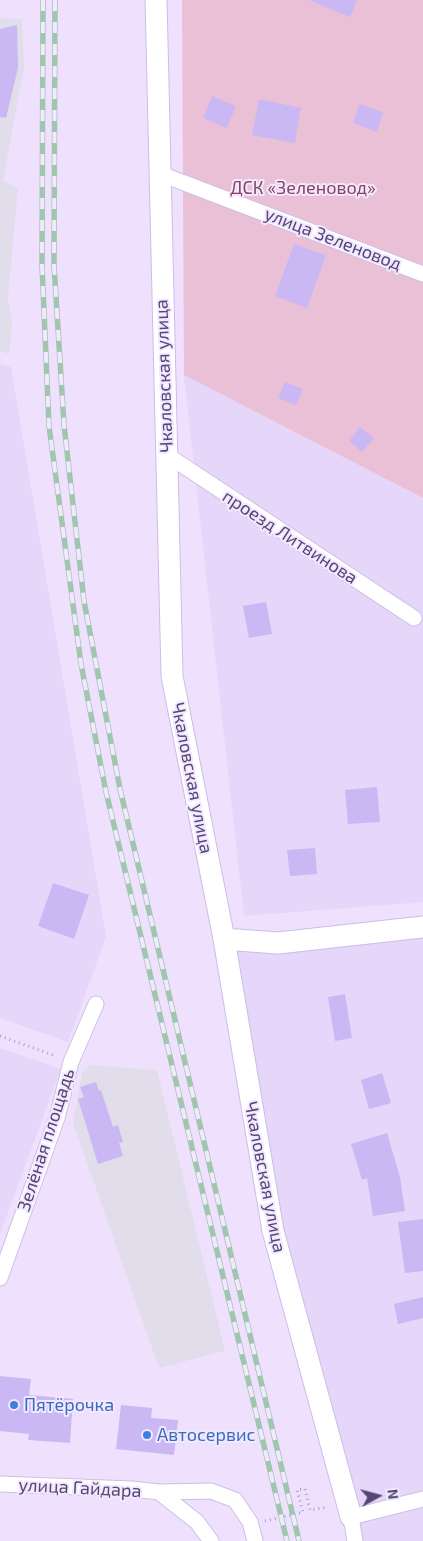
<!DOCTYPE html>
<meta charset="utf-8">
<style>
body{margin:0}
#map{position:relative;width:423px;height:1541px;overflow:hidden;background:#efe1fd;font-family:"Exo 2",sans-serif}
canvas{display:block}
.north{position:absolute;left:353px;top:1471px;width:50px;height:50px;-webkit-text-stroke:4px #f3e8ff;paint-order:stroke;rotate:83deg;font-size:14px;font-weight:700;line-height:20px;text-align:center;color:#534875}
.north::after{content:'';display:block;margin:auto;width:18px;height:22px;background:#534875;clip-path:polygon(50% 0,100% 100%,50% 72%,0 100%)}
</style>
<div id="map">
<canvas width="423" height="1541"></canvas>
<div class="north">N</div>
</div>
<script>
const ctx = document.querySelector('canvas').getContext('2d');
ctx.lineJoin = 'round';
function fill(path, color) { ctx.fillStyle = color; ctx.fill(path, 'evenodd'); }
const shape = rows => new Path2D(rows.map(r => 'M' + r).join(''));
function strokePath(path, color, width, dash) { ctx.strokeStyle = color; ctx.lineWidth = width; ctx.lineCap = dash ? 'butt' : 'round'; ctx.setLineDash(dash || []); ctx.stroke(path); }
function write(font, color, halo, rows, align = 'center') {
  ctx.font = font + ' "Exo 2",sans-serif'; ctx.lineWidth = 4; ctx.setLineDash([]); ctx.textBaseline = 'middle'; ctx.strokeStyle = halo; ctx.fillStyle = color; for (const [text, x, y, turn = 0] of rows) {
    ctx.save(); ctx.translate(x, y); ctx.rotate((+turn || 0) * Math.PI / 180); ctx.textAlign = isNaN(turn) ? turn : align; if (halo) ctx.strokeText(text, 0, 0); ctx.fillText(text, 0, 0); ctx.restore();
  }
}
const residential = shape([
 [0,364,11,367,106,937,68,1042,0,1018],
 [184,375,423,498,423,902,244,916],
 [423,927,423,1541,355,1541,273,1231,224,939],
 [0,1048,61,1069,0,1234]
]);
const industrial = shape([
 [0,18,22,19,24,67,3,181,18,188,8,298,12,325,9,354,0,351],
 [90,1065,157,1070,225,1351,159,1368,73,1123,82,1073]
]);
const green = shape([
 [182,0,423,0,423,498,184,375]
]);
const building = shape([
 [309,0,357,0,350,17],
 [17,25,18,68,6,118,0,117,0,29],
 [212,96,236,106,227,128,203,118],
 [259,99,301,108,295,143,252,135],
 [359,104,383,112,377,132,353,123],
 [294,244,326,255,307,308,275,296],
 [285,382,303,389,296,405,278,398],
 [360,427,374,438,362,452,349,441],
 [266,602,272,634,249,638,243,606],
 [377,787,380,822,348,824,345,790],
 [315,848,317,874,290,876,287,850],
 [53,883,89,895,74,939,38,926],
 [345,994,352,1038,335,1041,328,997],
 [382,1073,391,1103,369,1109,361,1080],
 [96,1082,99,1091,101,1090,113,1127,118,1125,123,1142,119,1143,123,1156,98,1164,78,1099,84,1097,80,1087],
 [387,1133,400,1177,405,1211,373,1216,367,1178,362,1180,351,1144],
 [423,1219,423,1271,405,1273,398,1222],
 [423,1297,423,1318,398,1324,394,1304],
 [0,1376,31,1379,29,1395,73,1399,70,1443,28,1440,29,1434,0,1431],
 [121,1405,152,1408,151,1418,178,1420,174,1455,116,1449]
]);
const path = shape([
 [0,1036,56,1056],
 [265,1521,303,1512,297,1490,305,1489,310,1510,328,1507]
]);
const street = shape([
 [158,173,423,274],
 [167,455,414,618],
 [0,1278,57,1118,71,1062,96,1004],
 [0,1484,132,1489,159,1492,211,1491,235,1500,250,1522,255,1541],
 [159,1492,197,1522,211,1541],
 [355,1541,351,1517,423,1499]
]);
const secondary = shape([
 [156,0,172,676,224,939,273,1231,351,1517],
 [224,939,278,943,423,927]
]);
const rail = shape([
 [43,0,42,265,49,426,81,664,106,792,287,1541],
 [55,0,54,265,64,425,84,601,120,789,299,1541]
]);
const markers = [
 [14,1405,5,"#3f7fe0"],
 [147,1435,5,"#3f7fe0"]
];
const parkNames = [
 ["ДСК «Зеленовод»",303,188]
];
const streetNames = [
 ["улица Зеленовод",333,239,21],
 ["Чкаловская улица",164,376,-92],
 ["проезд Литвинова",290,537,33],
 ["Чкаловская улица",192,778,79],
 ["Зелёная площадь",46,1140,-72],
 ["Чкаловская улица",265,1177,79],
 ["улица Гайдара",80,1488,3]
];
const shopNames = [
 ["Пятёрочка",24,1405],
 ["Автосервис",157,1435]
];
fill(residential, '#e6d6f9');
fill(industrial, '#e2ddeb');
fill(green, '#eac0d6');
fill(building, '#c9b8f3');
strokePath(street, '#ccc0e3', 17);
strokePath(secondary, '#ccbde8', 23);
strokePath(path, '#ac9cd7', 3, [1, 4]);
strokePath(street, '#fff', 15);
strokePath(secondary, '#fff', 21);
strokePath(rail, '#a0c6b0', 5.5);
strokePath(rail, '#f3e8ff', 4, [11]);
for (const [x, y, r, color] of markers) { const dot = new Path2D(); dot.arc(x, y, r, 0, 2 * Math.PI); ctx.fillStyle = color; ctx.fill(dot); strokePath(dot, '#f3e8ff', 2); }
write('18px', '#87445f', '#f3e8ff', parkNames);
write('18px', '#534875', '#f3e8ff', streetNames);
write('18px', '#366cbe', '#f3e8ff', shopNames, 'left');
</script>
